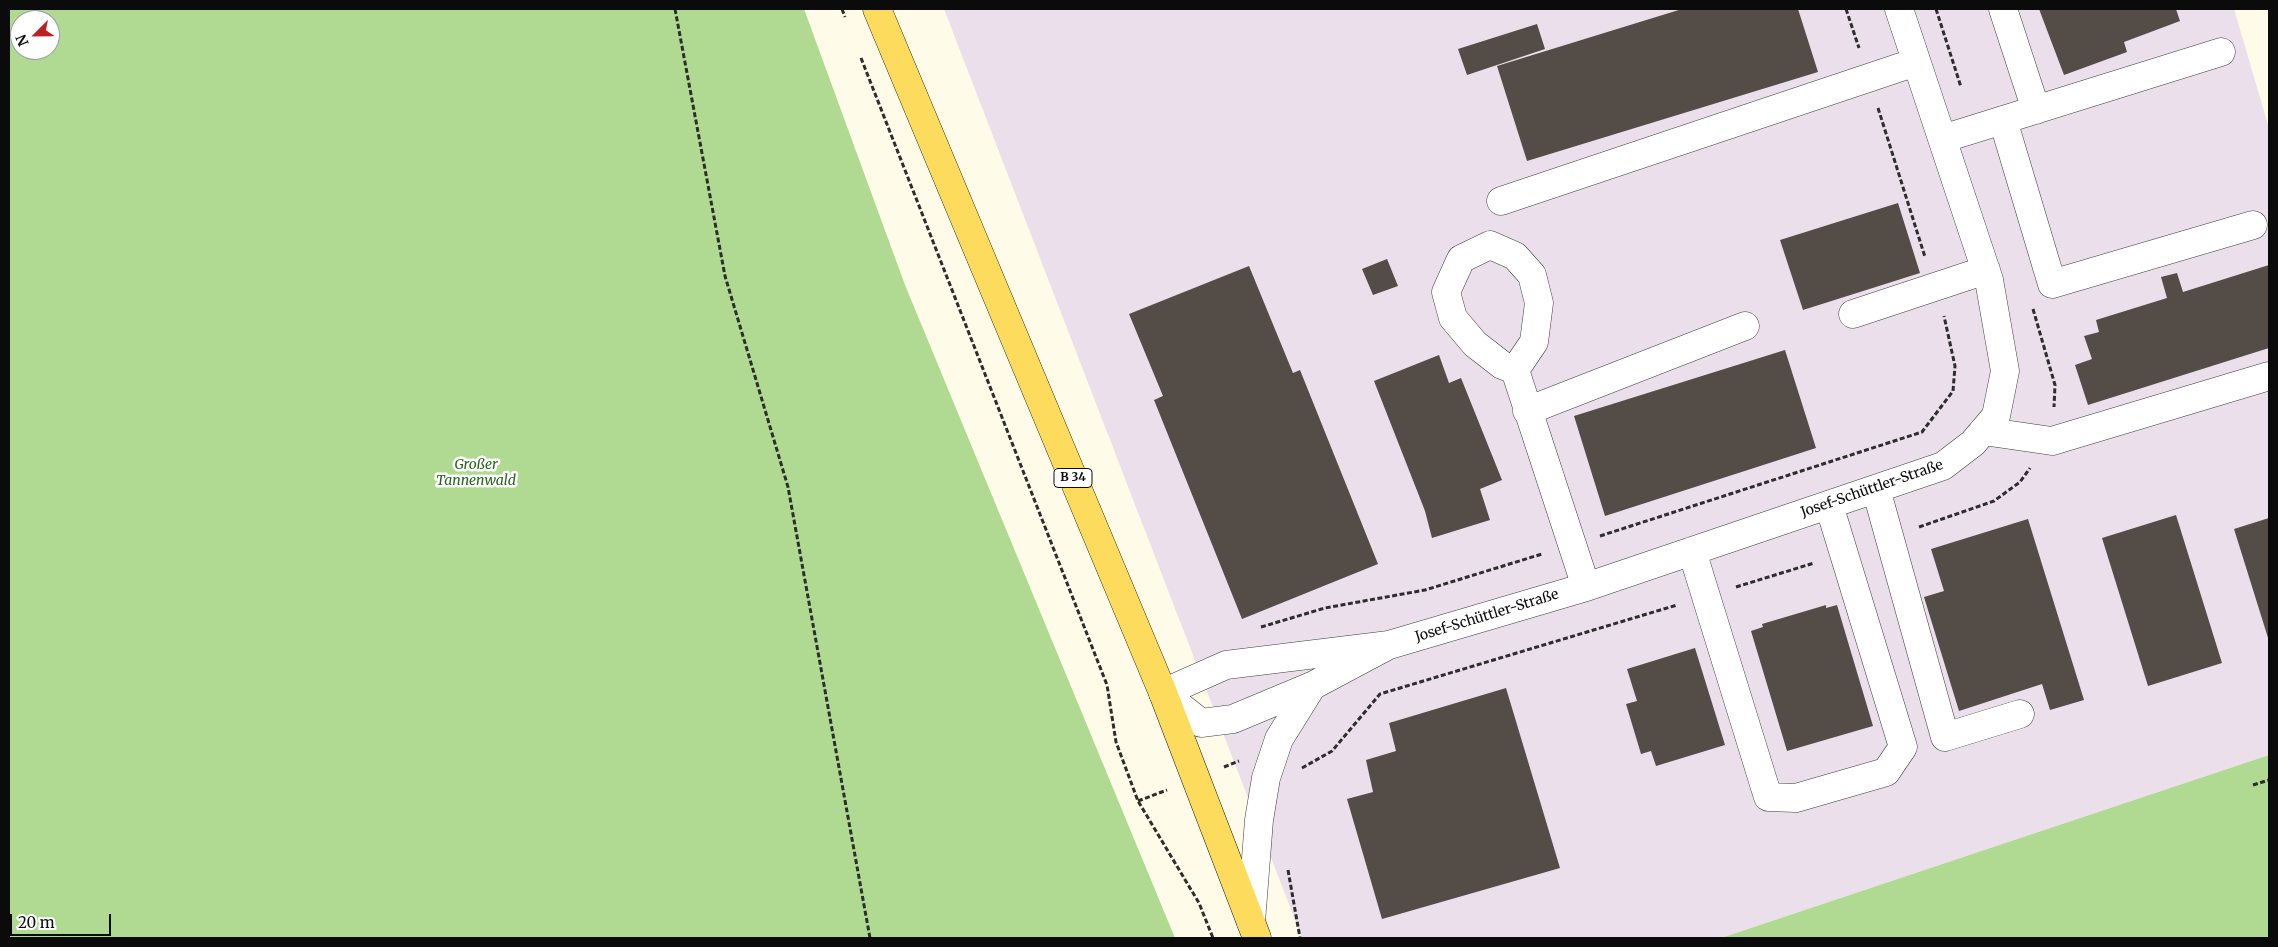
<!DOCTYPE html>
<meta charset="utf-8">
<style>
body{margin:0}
#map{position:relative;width:2278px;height:947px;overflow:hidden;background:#fffbe9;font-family:Merriweather,serif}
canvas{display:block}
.frame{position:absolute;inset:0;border:10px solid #0b0b0b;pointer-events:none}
.north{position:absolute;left:10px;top:10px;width:50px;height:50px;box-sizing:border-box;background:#fff;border:1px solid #9d9d9d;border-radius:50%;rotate:247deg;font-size:14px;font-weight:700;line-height:20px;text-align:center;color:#0b0b0b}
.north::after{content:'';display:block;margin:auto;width:18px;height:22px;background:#bd2123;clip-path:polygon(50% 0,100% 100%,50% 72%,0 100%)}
.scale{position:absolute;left:10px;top:914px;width:101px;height:22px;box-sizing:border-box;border:2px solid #0b0b0b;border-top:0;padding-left:6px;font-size:15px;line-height:18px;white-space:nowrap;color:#0b0b0b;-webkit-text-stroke:4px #fff;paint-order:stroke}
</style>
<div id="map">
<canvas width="2278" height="947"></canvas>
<div class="frame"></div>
<div class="north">N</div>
<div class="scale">20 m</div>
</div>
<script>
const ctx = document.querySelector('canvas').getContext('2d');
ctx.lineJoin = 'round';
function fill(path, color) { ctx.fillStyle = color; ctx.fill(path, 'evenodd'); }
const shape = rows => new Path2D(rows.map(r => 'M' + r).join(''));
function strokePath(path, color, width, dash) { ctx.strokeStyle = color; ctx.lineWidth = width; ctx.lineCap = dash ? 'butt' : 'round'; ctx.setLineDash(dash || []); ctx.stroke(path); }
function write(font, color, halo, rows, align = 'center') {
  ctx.font = font + ' Merriweather,serif'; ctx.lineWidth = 5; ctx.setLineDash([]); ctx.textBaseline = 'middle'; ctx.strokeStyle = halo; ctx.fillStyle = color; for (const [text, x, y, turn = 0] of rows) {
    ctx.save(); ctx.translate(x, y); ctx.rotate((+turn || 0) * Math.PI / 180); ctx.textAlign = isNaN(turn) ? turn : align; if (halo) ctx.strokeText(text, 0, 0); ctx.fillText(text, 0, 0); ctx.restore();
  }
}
const industrial = shape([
 [944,9,2234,9,2269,128,2269,755,1721,938,1302,938]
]);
const forest = shape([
 [9,9,804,9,905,285,1175,938,9,938],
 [20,20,50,20,50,50,20,50],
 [2269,755,2269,938,1721,938]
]);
const building = shape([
 [1682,9,1798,9,1818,72,1527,161,1497,66],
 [2039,9,2176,9,2180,21,2124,42,2127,52,2064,75],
 [1537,24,1545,49,1467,75,1458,49],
 [1898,203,1920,273,1803,310,1780,240],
 [1387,259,1398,286,1373,295,1362,269],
 [2269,265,2269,348,2088,405,2075,365,2092,359,2084,336,2099,332,2096,320,2167,298,2161,277,2177,273,2183,292],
 [1249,266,1293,373,1300,370,1378,564,1242,619,1154,400,1163,396,1129,314],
 [1785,350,1816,448,1605,516,1574,416],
 [1439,355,1449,383,1461,378,1502,480,1480,489,1490,520,1432,538,1425,511,1374,381],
 [2176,515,2222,663,2148,686,2102,538],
 [2269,518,2269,641,2234,529],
 [2028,519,2084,700,2050,710,2042,684,1959,711,1924,597,1944,591,1931,549],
 [1826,605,1826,608,1837,605,1873,726,1787,751,1751,631,1763,627,1762,624],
 [1695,648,1725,745,1656,766,1651,751,1641,754,1626,704,1637,701,1627,669],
 [1506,688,1560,868,1382,919,1347,799,1373,792,1366,760,1396,751,1389,723]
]);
const path = shape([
 [675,9,725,276,788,487,870,938],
 [842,9,845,17],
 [1846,9,1859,48],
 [1936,9,1961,87],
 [861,58,1107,685,1116,742,1138,801,1199,903,1213,938],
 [1878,108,1925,257],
 [2033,309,2055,385,2054,407],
 [1919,527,1994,501,2020,482,2030,468],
 [1600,536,1922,432,1953,391,1955,366,1944,316],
 [1736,587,1814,563],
 [1261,627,1325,608,1425,590,1542,554],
 [1224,767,1239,761],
 [1302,768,1332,751,1380,694,1677,605],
 [2253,785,2269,780],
 [1138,801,1167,790],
 [1288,870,1300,938]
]);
const minor = shape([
 [2003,9,2036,110],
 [2003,120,2052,284,2253,225],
 [1942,139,2221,52],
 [1501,201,1916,62],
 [1853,314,1986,270],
 [1515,370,1534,342,1539,303,1532,275,1515,256,1490,245,1461,259,1446,292,1453,318,1475,344,1502,365,1515,370,1586,587],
 [1527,411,1745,326],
 [1983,431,2052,441,2269,376],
 [1876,489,1945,737,2020,714],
 [1692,551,1768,797,1796,798,1886,772,1903,747,1829,505],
 [1389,645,1312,686,1233,719,1201,723,1163,693,1226,665,1389,645,1586,587,1943,466,1973,443,1996,416,2005,371,1989,280,1899,9],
 [1251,922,1259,820,1266,778,1279,739,1312,686]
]);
const major = shape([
 [877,9,1163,693,1257,938]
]);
const shields = [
 [1073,478,38]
];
const shieldNames = [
 ["B 34",1073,478]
];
const parkNames = [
 ["Großer",476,465],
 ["Tannenwald",476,481]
];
const streetNames = [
 ["Josef-Schüttler-Straße",1872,489,-19],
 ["Josef-Schüttler-Straße",1487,616,-17]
];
fill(industrial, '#eadfeb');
fill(forest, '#b0da92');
fill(building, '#544d47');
strokePath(minor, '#3e3e3e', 29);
strokePath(major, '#1c1c1c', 29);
strokePath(path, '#2d2d2d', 3, [5, 2.5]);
strokePath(minor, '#fff', 28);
strokePath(major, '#fcdb5d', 28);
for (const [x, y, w] of shields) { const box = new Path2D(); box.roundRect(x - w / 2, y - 9.5, w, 19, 4); ctx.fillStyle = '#fff'; ctx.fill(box); strokePath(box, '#0b0b0b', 1); }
write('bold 12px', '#0b0b0b', null, shieldNames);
write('italic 14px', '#27631b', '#fff', parkNames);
write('14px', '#0b0b0b', '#fff', streetNames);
</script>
